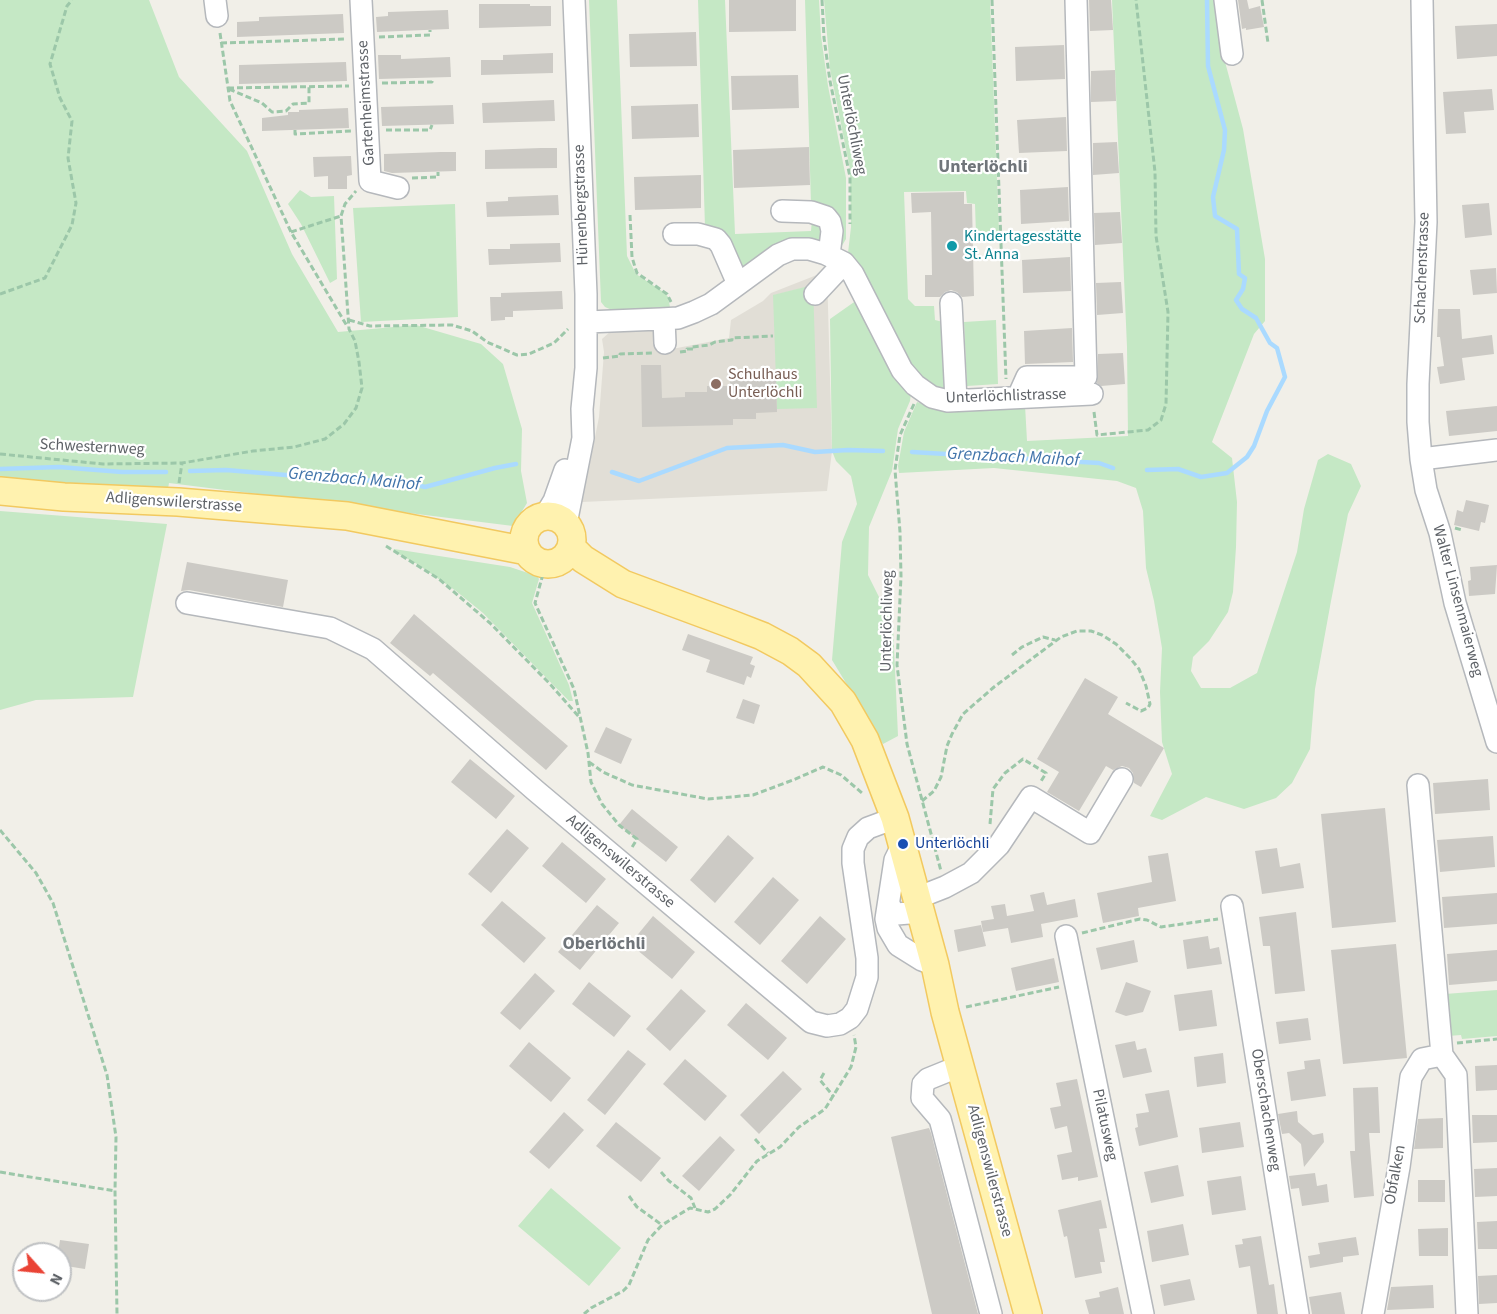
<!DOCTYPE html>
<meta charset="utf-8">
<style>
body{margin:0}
#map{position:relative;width:1497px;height:1314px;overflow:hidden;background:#f1efe8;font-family:"Source Sans 3",sans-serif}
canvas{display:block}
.north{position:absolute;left:12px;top:1242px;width:60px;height:60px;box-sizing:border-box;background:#fff;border:2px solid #bfc1c3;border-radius:50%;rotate:117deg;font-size:16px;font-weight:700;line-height:24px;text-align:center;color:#5f6368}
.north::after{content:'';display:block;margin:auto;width:21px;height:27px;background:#ea4335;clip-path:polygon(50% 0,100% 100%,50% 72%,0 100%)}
</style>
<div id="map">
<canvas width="1497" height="1314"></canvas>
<div class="north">N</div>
</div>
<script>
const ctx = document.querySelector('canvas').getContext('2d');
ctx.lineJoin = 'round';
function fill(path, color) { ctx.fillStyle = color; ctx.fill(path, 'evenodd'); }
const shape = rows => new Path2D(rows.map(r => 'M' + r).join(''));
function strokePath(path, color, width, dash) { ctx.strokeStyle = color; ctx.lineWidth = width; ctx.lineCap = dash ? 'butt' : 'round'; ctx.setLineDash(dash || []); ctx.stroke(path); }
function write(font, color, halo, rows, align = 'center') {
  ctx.font = font + ' "Source Sans 3",sans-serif'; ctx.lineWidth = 4.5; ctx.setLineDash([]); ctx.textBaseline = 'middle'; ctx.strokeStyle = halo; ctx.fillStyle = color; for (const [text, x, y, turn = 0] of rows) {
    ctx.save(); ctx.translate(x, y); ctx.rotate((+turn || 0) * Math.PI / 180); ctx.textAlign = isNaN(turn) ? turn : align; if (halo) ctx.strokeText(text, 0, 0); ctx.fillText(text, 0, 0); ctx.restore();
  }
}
const education = shape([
 [827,271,832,451,827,491,582,502,599,417,604,352,602,339,611,331,669,325,672,349,729,338,731,320,763,301,771,293]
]);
const green = shape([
 [0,0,149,0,179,77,247,151,292,254,338,332,416,325,481,344,503,364,522,429,521,471,527,503,513,526,169,483,168,489,0,481],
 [589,0,617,0,627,256,636,274,665,293,668,297,670,307,612,310,605,307,601,302],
 [698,0,725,0,735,234,811,231,812,219,818,220,825,237,819,241,795,239,740,271,705,227],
 [805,0,819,0,821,36,828,86,846,178,846,239,840,249,838,248,830,209,820,203,811,204],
 [824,0,990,0,999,232,976,235,975,204,967,203,966,191,904,192,908,299,915,306,934,306,935,320,943,322,948,391,934,387,911,368,858,265,848,253,851,227,850,169,830,69],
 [1112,0,1215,0,1220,43,1243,129,1265,259,1265,321,1254,334,1212,442,1232,458,1237,502,1236,547,1233,592,1228,612,1209,641,1193,657,1191,671,1201,688,1230,688,1257,673,1297,552,1304,509,1318,460,1328,454,1351,464,1361,486,1348,514,1331,601,1315,689,1310,749,1292,783,1276,798,1244,809,1206,797,1162,820,1150,816,1172,774,1162,742,1160,692,1162,648,1154,601,1146,568,1143,511,1136,488,1117,481,994,468,899,473,898,466,904,432,917,402,929,406,1025,405,1027,441,1128,436,1127,347],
 [300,190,311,197,334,196,337,279,330,283,301,224,288,204],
 [455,204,458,317,361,322,353,208],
 [813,285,817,408,777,409,773,295],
 [857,300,911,393,910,401,898,429,892,471,869,527,868,575,893,625,898,736,883,744,832,660,842,542,857,504,851,476,836,461,832,451,830,319],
 [996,320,998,384,967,386,964,322],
 [0,511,167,524,133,697,36,700,0,710],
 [394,549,510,567,537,576,539,579,532,603,569,685,573,701,569,701,483,613,456,591,417,564,393,551],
 [1497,990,1497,1036,1462,1039,1461,1035,1448,1036,1445,994],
 [551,1188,621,1248,589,1286,518,1226]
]);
const stream = shape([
 [912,452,1099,463,1113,468],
 [0,469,59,467,122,472,166,472],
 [1147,470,1178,469,1201,477,1227,473,1247,457,1254,446,1267,411,1285,377,1277,348,1270,343,1256,318,1242,309,1236,300,1243,289,1245,278,1239,274,1237,229,1215,216,1213,197,1224,150,1225,130,1208,66,1207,0],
 [190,471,226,470,346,480,400,481,425,487,495,468,516,464],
 [612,472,639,481,727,448,783,445,815,452,848,450,883,451]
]);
const building = shape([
 [729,0,796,0,796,31,729,32],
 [1089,0,1111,0,1113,30,1090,31],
 [1238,0,1247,0,1249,9,1260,6,1264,27,1246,30,1246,28,1242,29],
 [479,4,530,4,530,6,551,6,551,26,479,28],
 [448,10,449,29,377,32,376,17,388,16,388,12],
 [343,14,344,33,237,37,237,22,259,21,259,17],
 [1497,24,1497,56,1457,59,1455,26],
 [696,32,697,66,630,67,629,34],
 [1064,45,1065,79,1016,81,1015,47],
 [553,53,553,73,481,75,481,60,503,60,503,55],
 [378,55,401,55,401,59,450,57,451,77,379,79],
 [346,62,347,81,239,84,239,65],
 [1115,70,1116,101,1091,102,1091,71],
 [798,75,799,108,732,110,731,76],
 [1492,89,1494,110,1464,112,1466,133,1446,134,1443,92],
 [554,100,555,121,483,123,482,103],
 [698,104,699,137,632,139,631,106],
 [453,105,454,124,382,126,381,107],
 [348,108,349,128,262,131,262,118,288,115,288,112,299,112,299,110],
 [1066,117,1067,151,1019,153,1017,120],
 [1117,142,1119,173,1093,175,1093,143],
 [809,147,810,185,734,188,733,150],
 [541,148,557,148,557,168,485,169,485,150],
 [441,152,456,152,456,171,392,173,384,171,384,154],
 [351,156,352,175,347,176,347,189,328,189,328,176,314,177,313,157],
 [701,175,701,208,635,210,634,177],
 [1068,187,1069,221,1021,224,1020,190],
 [964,192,964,204,972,204,974,296,962,297,957,292,951,290,945,292,940,297,925,297,925,275,932,275,931,212,912,213,911,193],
 [558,195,559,215,487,217,486,202,508,201,508,197],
 [1489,203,1492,235,1465,238,1462,205],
 [1120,212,1122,243,1095,245,1094,213],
 [560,243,561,262,489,265,488,249,510,249,510,244],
 [1070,257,1071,291,1023,293,1022,260],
 [1496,268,1497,293,1473,295,1470,270],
 [1121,282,1123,313,1097,315,1096,283],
 [562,291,563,309,513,311,513,317,505,317,505,320,491,321,490,297,501,297,501,293],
 [1438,309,1460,309,1462,339,1492,335,1494,354,1462,358,1465,380,1440,384,1437,367,1444,366,1440,337,1437,337],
 [1072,328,1073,362,1025,364,1024,331],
 [1123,353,1125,384,1101,386,1097,383,1098,354],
 [641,365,661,365,662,398,685,397,685,392,707,392,707,386,730,386,730,378,776,377,777,412,756,413,756,419,733,419,733,425,642,427],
 [1497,406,1497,431,1449,436,1446,411],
 [1466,500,1489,505,1485,523,1481,522,1479,531,1454,525,1457,510,1463,512],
 [187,562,288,580,283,607,189,590,181,591],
 [1497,565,1495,594,1469,596,1468,581,1471,580,1470,567],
 [414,614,568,746,546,770,433,673,430,676,390,643],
 [688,634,753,657,750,664,755,666,751,678,747,676,744,685,706,672,710,660,682,650],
 [1085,678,1118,697,1108,714,1164,748,1141,787,1134,783,1133,773,1129,768,1122,766,1113,770,1106,766,1079,811,1047,792,1059,772,1037,759],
 [743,699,760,705,754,724,736,718],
 [606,727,632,739,621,764,594,752],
 [470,759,515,796,496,819,451,782],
 [1488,779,1490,810,1435,814,1433,783],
 [1385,808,1396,922,1332,928,1321,814],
 [632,809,678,847,666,862,619,825],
 [507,829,529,848,491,893,468,874],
 [728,835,754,858,715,903,690,880],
 [1493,836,1495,867,1440,872,1437,840],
 [562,842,606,879,586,903,542,866],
 [1277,848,1280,867,1300,863,1304,888,1262,894,1255,851],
 [1168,853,1176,901,1138,908,1139,916,1103,923,1097,893,1152,882,1148,856],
 [773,877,799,900,760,945,734,922],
 [1044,892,1047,905,1075,899,1078,917,1041,924,1043,937,1011,943,1008,928,983,932,981,921,994,919,991,906,1005,904,1007,916,1034,911,1030,895],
 [1497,893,1497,924,1444,928,1442,897],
 [502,901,546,938,524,963,481,925],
 [597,905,619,923,580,970,558,952],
 [1296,912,1305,991,1275,994,1270,946,1263,946,1259,917],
 [653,916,695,952,672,979,630,944],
 [820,916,846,939,807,984,781,961],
 [981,925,986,946,958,952,954,930],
 [1208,936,1210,949,1219,947,1222,964,1187,969,1183,940],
 [1134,940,1138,962,1101,970,1096,948],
 [1396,944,1407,1058,1343,1064,1331,950],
 [1497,950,1497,981,1449,985,1447,954],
 [1054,958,1059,982,1016,991,1011,968],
 [535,973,555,991,520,1030,500,1013],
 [589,982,631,1016,614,1037,572,1004],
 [1126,982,1151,991,1143,1012,1126,1016,1115,1012],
 [681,989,706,1011,670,1051,646,1029],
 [1212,990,1217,1026,1179,1031,1174,995],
 [746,1003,787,1038,768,1060,727,1025],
 [1308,1018,1311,1040,1279,1044,1276,1022],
 [1135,1041,1137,1050,1146,1048,1152,1072,1123,1078,1115,1045],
 [529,1042,571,1078,551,1102,509,1066],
 [628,1050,646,1064,605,1115,587,1100],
 [1223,1053,1226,1083,1197,1087,1194,1057],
 [685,1059,727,1096,705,1121,663,1084],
 [1320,1059,1326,1096,1291,1101,1287,1072,1305,1069,1304,1061],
 [1497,1065,1497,1090,1476,1091,1475,1066],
 [783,1071,802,1089,759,1134,740,1115],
 [1077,1079,1098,1177,1078,1181,1078,1177,1062,1180,1057,1155,1072,1152,1067,1126,1055,1129,1050,1108,1061,1106,1056,1083],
 [1378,1087,1380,1133,1369,1133,1374,1196,1354,1198,1350,1151,1355,1151,1353,1088],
 [1169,1090,1178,1137,1139,1146,1135,1128,1138,1127,1136,1114,1149,1112,1145,1094],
 [1297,1111,1298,1122,1313,1135,1323,1133,1324,1142,1304,1167,1301,1144,1289,1133,1282,1134,1278,1114],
 [564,1112,584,1130,549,1169,529,1152],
 [1472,1115,1497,1115,1497,1142,1473,1143],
 [1443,1118,1443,1148,1414,1149,1418,1119],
 [616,1122,661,1158,641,1182,596,1146],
 [1240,1122,1244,1147,1202,1153,1199,1128],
 [929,1128,931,1133,978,1314,932,1314,891,1137],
 [720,1136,735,1150,699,1191,682,1176],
 [1178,1165,1184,1196,1151,1203,1144,1172],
 [1497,1168,1497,1196,1475,1197,1474,1169],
 [1315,1173,1317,1186,1327,1184,1329,1202,1302,1206,1299,1188,1291,1189,1289,1176],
 [1241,1176,1246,1210,1212,1215,1207,1181],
 [1418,1180,1445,1180,1445,1202,1418,1202],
 [1101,1200,1107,1228,1099,1229,1105,1262,1100,1262,1102,1273,1075,1278,1067,1236,1064,1237,1058,1210],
 [1497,1221,1497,1249,1478,1249,1477,1222],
 [1183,1224,1189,1255,1152,1262,1147,1231],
 [1448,1228,1448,1256,1419,1256,1418,1229],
 [1261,1236,1269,1285,1274,1284,1278,1314,1257,1314,1250,1266,1239,1268,1235,1245,1243,1244,1242,1239],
 [1356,1237,1359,1255,1343,1257,1343,1262,1310,1268,1308,1256,1320,1254,1318,1243],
 [60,1240,89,1244,85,1269,60,1265,60,1254,58,1254],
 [1497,1275,1497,1303,1479,1304,1478,1276],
 [1190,1279,1195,1300,1164,1306,1160,1285],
 [1433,1285,1434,1308,1387,1310,1391,1287],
 [1118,1287,1124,1314,1089,1314,1085,1300,1100,1297,1099,1292],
 [1341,1292,1345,1314,1312,1314,1309,1297]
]);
const path = shape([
 [822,0,824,38,830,81,850,177,850,224],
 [992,0,1006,379],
 [1262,0,1268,43],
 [220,33,230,101,291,232,347,326],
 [379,37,430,35,430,30],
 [221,43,345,39],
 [382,83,432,82,432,78],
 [228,88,349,86],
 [229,89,262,103,272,112,286,111,293,104,309,103,309,87],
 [295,130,295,134,352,131],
 [386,130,430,130,432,125],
 [412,178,438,177,438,172],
 [630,215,632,257,635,267,637,273,667,294,671,302],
 [291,232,341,216],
 [0,294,45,278,72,225,76,203,68,158,72,121,60,98,50,64,67,6,72,0],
 [349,320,370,326,452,325,472,331,487,342,517,355,529,354,554,343,568,329],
 [680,352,687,351,687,349,693,349,692,347,709,345,715,342,732,340,732,338,773,336],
 [603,358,620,356,620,354,653,353],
 [914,404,900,435,895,470,900,532,901,576,897,665,907,744,941,871],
 [1094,412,1097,435,1148,430,1161,420,1166,404,1168,312,1156,236,1155,172,1136,0],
 [0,454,103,464,182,463],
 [179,483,182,463,253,451,294,447,325,439,344,424,356,408,362,388,359,362,355,341,349,329,341,216,345,204,356,191],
 [1455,528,1462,530],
 [386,546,439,579,490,623,550,684,580,718],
 [543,574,535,603,574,689,588,753,591,782,602,804,619,825,637,839,631,849],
 [1012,655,1022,647,1043,637,1055,640],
 [589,762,603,772,632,785,708,799,753,795,793,780,823,767,841,775,862,793],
 [922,801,934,791,941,777,947,746,952,734,963,714,994,687,1061,637,1077,631,1091,631,1102,635,1116,644,1130,658,1139,669,1146,686,1150,704,1148,708,1141,711,1126,703],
 [990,824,993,789,1005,773,1023,759,1046,773,1040,783],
 [0,830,36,873,53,903,107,1075,116,1137,115,1191,117,1314],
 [1082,933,1140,919,1147,920,1161,927,1218,919],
 [966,1007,1059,987],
 [1457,1043,1497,1039],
 [824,1073,820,1080,834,1097],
 [755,1139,768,1153],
 [0,1172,115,1191],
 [661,1172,669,1181,691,1198,695,1208],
 [629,1196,637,1207,662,1225],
 [584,1314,591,1308,623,1291,629,1285,648,1240,662,1225,690,1208,708,1212,715,1209,730,1195,757,1161,780,1147,799,1127,825,1109,851,1067,856,1047,854,1035]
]);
const minor = shape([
 [215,0,217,16],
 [361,0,370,181,398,188],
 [1225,0,1232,54],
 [1422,0,1426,222,1418,384,1418,422,1421,459,1426,490,1440,533,1455,603,1497,742],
 [782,211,811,212,826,217,830,222,832,231,829,255],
 [674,234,698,234,716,239,721,245,738,284],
 [815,294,844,263],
 [951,303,956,400],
 [664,319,665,343],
 [587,322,660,319,678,318,694,312,711,304,778,255,792,249,809,249,826,254,844,263,853,274,902,370,915,385,932,397,948,401,1092,394],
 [1018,397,1027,377,1086,377,1076,0],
 [1421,459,1497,450],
 [545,516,554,501,565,470],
 [566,524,583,438,582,409,586,368,586,294,574,0],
 [187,603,330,628,373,649,536,791,811,1022,827,1026,840,1024,850,1018,857,1009,867,977,867,958,853,863,853,849,858,837,868,828,895,818],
 [1418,785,1442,1055,1456,1075,1467,1314],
 [903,844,895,860,886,919,888,928,898,945,922,960,935,965],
 [889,904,892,911,897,914,909,913,914,909,917,898,945,887,971,873,999,845,1031,797,1090,833,1122,779],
 [1232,906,1298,1314],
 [1066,936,1143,1314],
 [960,1066,928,1079,923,1084,922,1098,940,1119,943,1130,991,1314],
 [1373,1314,1399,1167,1411,1077,1422,1059,1442,1055]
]);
const major = shape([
 [0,491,64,497,178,502,347,516,527,551],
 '524 540a24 24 0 1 1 48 0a24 24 0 1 1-48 0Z',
 [571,547,583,559,623,584,731,624,762,636,790,651,809,665,843,702,865,740,895,818,935,965,945,1012,1028,1314]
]);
const markers = [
 [952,246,6,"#0f9aa8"],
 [716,384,6,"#8d6e63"],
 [903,844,6,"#1a4fb4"]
];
const streetNames = [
 ["Gartenheimstrasse",367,103,-93],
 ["Unterlöchliweg",851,125,79],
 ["Hünenbergstrasse",582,205,-92],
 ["Schachenstrasse",1423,268,-88],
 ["Unterlöchlistrasse",1006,397,-2],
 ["Schwesternweg",92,448,3],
 ["Adligenswilerstrasse",174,503,4],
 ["Walter Linsenmaierweg",1457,601,75],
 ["Unterlöchliweg",888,621,-89],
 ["Adligenswilerstrasse",620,862,40],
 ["Oberschachenweg",1265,1110,81],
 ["Pilatusweg",1104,1125,78],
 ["Adligenswilerstrasse",989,1171,75],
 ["Obfalken",1396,1175,-80]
];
const cultureNames = [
 ["Kindertagesstätte",964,237],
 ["St. Anna",964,255]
];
const educationNames = [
 ["Schulhaus",728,375],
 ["Unterlöchli",728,393]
];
const transitNames = [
 ["Unterlöchli",915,844]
];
const neighbourhoodNames = [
 ["Unterlöchli",983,168],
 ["Oberlöchli",604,945]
];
const waterNames = [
 ["Grenzbach Maihof",1013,458,3],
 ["Grenzbach Maihof",354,480,5]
];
fill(education, '#e1ded6');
fill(green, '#c5e8c5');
strokePath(stream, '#aadaff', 4.5);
fill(building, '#cccac5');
strokePath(minor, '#b5b8bc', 24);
strokePath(major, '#f2c960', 30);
strokePath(path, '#9cc7a9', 3, [6, 3]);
strokePath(minor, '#fff', 21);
strokePath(major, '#fff2af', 27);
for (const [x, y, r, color] of markers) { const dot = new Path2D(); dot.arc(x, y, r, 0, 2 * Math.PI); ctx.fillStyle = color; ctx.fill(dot); strokePath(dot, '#fff', 2); }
write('16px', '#5f6368', '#fff', streetNames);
write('16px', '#0d838f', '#fff', cultureNames, 'left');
write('16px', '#785e54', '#fff', educationNames, 'left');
write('16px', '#164399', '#fff', transitNames, 'left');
write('bold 18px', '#70757a', '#fff', neighbourhoodNames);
write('italic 18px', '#4174aa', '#fff', waterNames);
</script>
